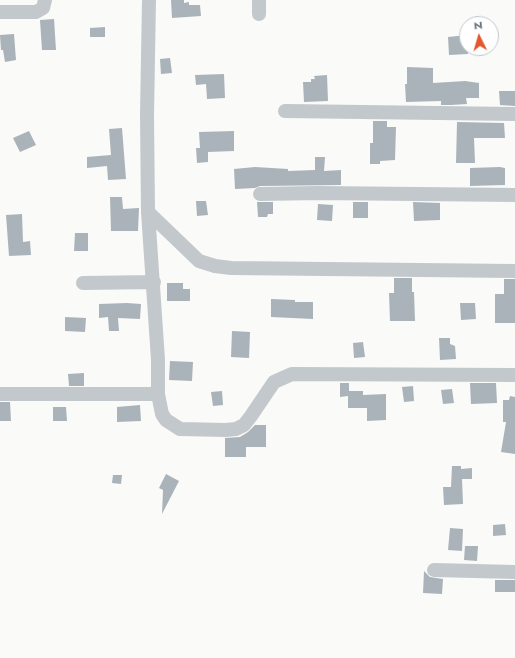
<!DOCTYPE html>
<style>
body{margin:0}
#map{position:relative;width:515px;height:658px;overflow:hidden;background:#fafaf8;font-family:Jost,sans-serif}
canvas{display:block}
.north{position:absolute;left:459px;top:16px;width:40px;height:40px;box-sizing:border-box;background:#fff;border:1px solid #c1c8cd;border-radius:50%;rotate:355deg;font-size:11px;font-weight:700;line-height:16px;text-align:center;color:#657683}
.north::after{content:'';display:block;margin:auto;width:14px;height:18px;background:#e4572e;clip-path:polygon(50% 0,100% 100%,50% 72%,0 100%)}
</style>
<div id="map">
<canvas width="515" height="658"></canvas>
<div class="north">N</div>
</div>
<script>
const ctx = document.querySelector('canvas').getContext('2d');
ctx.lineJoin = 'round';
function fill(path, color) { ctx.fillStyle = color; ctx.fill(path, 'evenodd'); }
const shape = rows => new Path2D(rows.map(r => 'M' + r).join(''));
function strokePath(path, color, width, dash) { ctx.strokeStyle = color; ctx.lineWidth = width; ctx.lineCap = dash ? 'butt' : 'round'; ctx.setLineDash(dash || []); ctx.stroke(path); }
const building = shape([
 [171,0,184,0,184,3,189,2,189,5,200,5,201,16,172,18],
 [54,19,56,50,42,50,40,20],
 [105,27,105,37,90,37,90,28],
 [14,34,16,60,5,62,3,50,1,50,0,35],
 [467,35,468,54,449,55,448,37],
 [170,58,172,73,161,74,160,59],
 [407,67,433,68,433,83,465,81,479,83,479,98,466,98,467,104,451,105,441,105,441,101,406,102,405,84,407,84],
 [224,74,225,98,207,99,206,84,196,85,195,75],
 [327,75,328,101,304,102,303,82,311,82,311,79,315,79,314,76],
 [499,91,515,91,515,106,500,105],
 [373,121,387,121,387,127,396,127,395,160,380,161,380,164,370,164,370,143,373,143],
 [457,122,504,123,505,138,474,138,475,163,456,163],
 [122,128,126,179,108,180,107,166,87,168,87,157,111,155,109,129],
 [29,131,36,145,20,152,13,138],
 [234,131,234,151,208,152,208,162,197,163,196,148,200,148,199,132],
 [315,157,325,157,324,171,341,170,341,185,260,186,255,188,235,189,234,169,255,167,288,169,288,171,315,170],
 [500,167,505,168,505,185,470,186,470,168],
 [110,197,122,197,123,209,139,208,138,231,111,231],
 [196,201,206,201,208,215,197,216],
 [257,202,273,202,273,214,268,214,267,217,258,217],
 [353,202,368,202,368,218,353,218],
 [413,202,440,203,440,220,414,221],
 [318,204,333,205,332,221,317,220],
 [22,214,23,242,30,241,31,255,9,256,6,215],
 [75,233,88,233,88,251,74,251],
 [394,278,412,278,412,292,414,292,415,321,390,321,389,293,394,293],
 [504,279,515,279,515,323,495,323,495,294,504,294],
 [167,283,183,283,183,289,190,289,190,301,167,301],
 [271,299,295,300,295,302,313,302,313,319,271,317],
 [127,303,141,304,140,319,118,318,119,331,109,331,108,317,99,318,99,304],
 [460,303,475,303,476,319,461,320],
 [65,317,86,318,85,332,65,331],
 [232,331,250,332,249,358,231,357],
 [439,338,450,338,450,344,455,346,456,359,440,360],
 [363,342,365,357,354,358,353,343],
 [170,361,193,362,192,381,169,380],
 [84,373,84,386,69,386,68,374],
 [340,383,349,383,349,391,363,391,363,395,386,394,386,420,367,421,367,408,348,408,348,396,340,397],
 [470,383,496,383,497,403,471,404],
 [413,386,414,401,404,402,402,387],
 [452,389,454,403,443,404,441,390],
 [222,391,223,405,213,406,211,392],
 [510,396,515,397,515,454,501,452,506,422,503,422,503,400,509,400],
 [0,402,10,402,11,421,0,421],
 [140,405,141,421,117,422,117,407],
 [53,407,66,407,67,421,53,421],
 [255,425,266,425,266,447,246,447,246,457,225,457,225,438,240,437,248,432],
 [452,466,461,466,461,469,472,468,472,479,462,479,463,504,444,505,443,487,451,487],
 [166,474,179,481,162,514,163,490,159,488],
 [113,475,122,475,121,484,112,483],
 [505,524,506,535,493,536,493,525],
 [450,528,463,529,462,551,448,550],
 [465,546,478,546,477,561,464,560],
 [424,571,430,577,443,579,442,594,423,593],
 [495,580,515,580,515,592,495,592]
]);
const street = shape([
 [149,0,147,115,148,212,158,360,158,394,162,414,166,420,180,429,226,430,236,429,244,425,251,416,274,382,292,374,515,375],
 [259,0,259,14],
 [0,12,36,12,43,8,45,0],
 [285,111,515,114],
 [260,194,318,193,515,195],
 [148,212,199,261,215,266,231,268,515,271],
 [83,283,154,282],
 [0,394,158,394],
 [434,570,515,572]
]);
fill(building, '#aab3b9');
strokePath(street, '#c3c8cc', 14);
</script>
